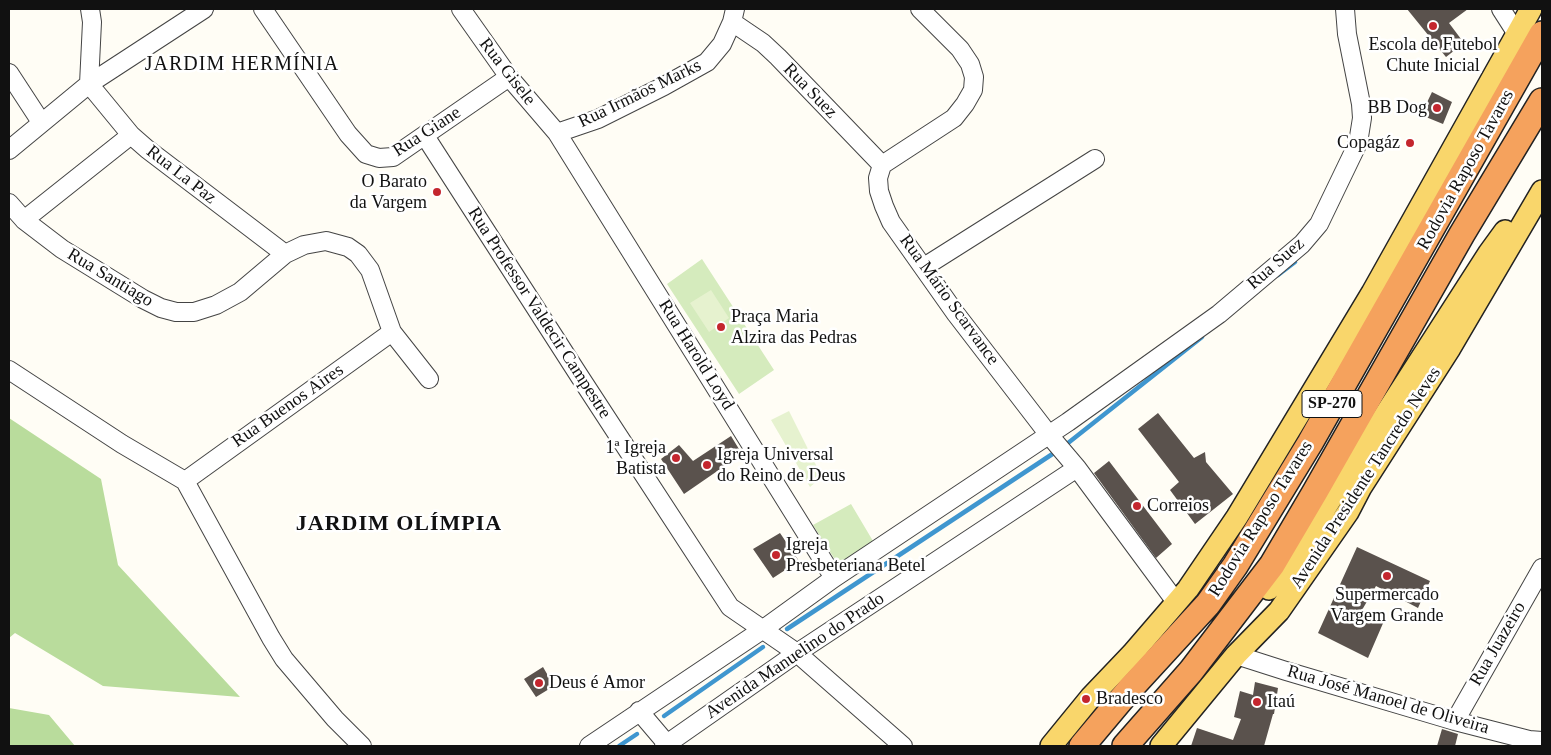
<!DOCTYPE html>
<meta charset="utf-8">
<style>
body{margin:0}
#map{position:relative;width:1551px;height:755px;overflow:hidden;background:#fffdf5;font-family:"Times New Roman",serif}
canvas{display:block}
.frame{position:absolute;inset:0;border:10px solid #111;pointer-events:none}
</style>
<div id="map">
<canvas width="1551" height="755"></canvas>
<div class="frame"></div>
</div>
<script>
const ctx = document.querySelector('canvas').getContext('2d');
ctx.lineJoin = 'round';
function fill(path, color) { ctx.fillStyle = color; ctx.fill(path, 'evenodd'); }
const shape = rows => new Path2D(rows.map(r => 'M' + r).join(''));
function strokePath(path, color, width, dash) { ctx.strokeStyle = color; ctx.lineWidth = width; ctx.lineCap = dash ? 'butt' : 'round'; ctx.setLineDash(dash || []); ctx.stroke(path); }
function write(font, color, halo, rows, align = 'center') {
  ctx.font = font + ' "Times New Roman",serif'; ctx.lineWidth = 5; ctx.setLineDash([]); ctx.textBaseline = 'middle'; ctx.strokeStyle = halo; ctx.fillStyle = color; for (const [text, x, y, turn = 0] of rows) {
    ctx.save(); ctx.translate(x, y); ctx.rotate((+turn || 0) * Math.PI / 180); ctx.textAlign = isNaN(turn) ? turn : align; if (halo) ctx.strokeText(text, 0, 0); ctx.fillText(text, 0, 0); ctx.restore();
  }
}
const green = shape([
 [702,259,774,370,739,394,667,284],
 [851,504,873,541,839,566,813,525]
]);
const forest = shape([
 [9,418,101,479,118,565,240,697,103,686,15,633,9,638],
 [9,708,49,715,75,746,9,746]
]);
const pitch = shape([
 [711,290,729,318,709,332,690,303],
 [789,411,822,477,810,487,771,420]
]);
const stream = shape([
 [1278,275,1295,262],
 [1063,447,1202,337],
 [787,629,1057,451],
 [664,716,763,647],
 [619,746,637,734]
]);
const building = shape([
 [1407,9,1468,9,1449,23,1464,43,1446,57],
 [1432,92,1452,102,1443,124,1421,115],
 [1158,413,1194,458,1205,452,1206,462,1233,494,1195,524,1170,490,1179,482,1138,429],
 [731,436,742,454,684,494,661,459,679,445,693,461],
 [1109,461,1172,544,1156,558,1094,473],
 [780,533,799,561,773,578,753,549],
 [1357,547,1430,581,1418,608,1376,586,1362,610,1384,621,1368,658,1318,633],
 [543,667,554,686,536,697,524,679],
 [1255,682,1278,688,1274,714,1273,714,1264,746,1191,746,1197,728,1233,740,1241,719,1234,717,1240,691,1253,695],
 [1442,729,1458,734,1455,746,1437,746]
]);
const minor = shape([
 [263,9,348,134,366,154,379,158,393,157,509,77],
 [461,9,509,77,557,133,834,578],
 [920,9,960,49,970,64,974,77,973,90,965,104,954,118,882,165,878,178,879,191,884,206,891,222,956,314,1049,435,1077,468,1176,602],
 [1501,9,1517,34],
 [732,22,763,43,778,57,882,165],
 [9,73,41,122],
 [89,84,131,135,147,149,285,254],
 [89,84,92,22,90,9],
 [557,133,598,119,664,86,707,62,722,44,732,22,735,9],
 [425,136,580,377,730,607,797,653,903,746],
 [9,150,89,84,204,9],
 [9,203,24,220,62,249,143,299,161,308,176,312,194,312,216,305,240,292,285,254,304,245,326,241,348,247,358,254,370,270,392,332,429,379],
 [24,220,131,135],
 [924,267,1095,159],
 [9,370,122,444,185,481,271,638,284,659,335,719,362,746],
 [185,481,392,332],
 [1236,655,1286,671,1455,721,1529,740,1542,741],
 [639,711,667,744,672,746],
 [1455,721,1542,568],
 [589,746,762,630,834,578,1068,422,1219,314,1302,244,1319,224,1358,143,1362,118,1361,104,1347,34,1345,9],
 [664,746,797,653,1077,468]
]);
const major = shape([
 [1269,589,1309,533,1489,253,1505,231],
 [1051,746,1091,697,1132,654,1188,589,1237,517,1372,293,1531,9],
 [1161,746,1236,655,1279,611,1348,512,1361,487,1450,348,1542,191]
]);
const highway = shape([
 [1082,746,1129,690,1208,604,1235,566,1310,443,1542,34],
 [1125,746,1191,671,1272,565,1315,492,1462,234,1542,101]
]);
const markers = [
 [1433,26,5,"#c4262e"],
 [1437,108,5,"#c4262e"],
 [1410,143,5,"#c4262e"],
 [437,192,5,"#c4262e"],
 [721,327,5,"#c4262e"],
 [676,458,5,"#c4262e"],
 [707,465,5,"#c4262e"],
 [1137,506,5,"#c4262e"],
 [776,555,5,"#c4262e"],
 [1387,576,5,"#c4262e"],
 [539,683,5,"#c4262e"],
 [1086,699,5,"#c4262e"],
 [1257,702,5,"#c4262e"]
];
const shields = [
 [1332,404,60]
];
const shieldNames = [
 ["SP-270",1332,404]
];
const poiNames = [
 ["Escola de Futebol",1433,45,"center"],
 ["Chute Inicial",1433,66,"center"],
 ["BB Dog",1427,108,"right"],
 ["Copagáz",1400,143,"right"],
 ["O Barato",427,182,"right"],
 ["da Vargem",427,203,"right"],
 ["Praça Maria",731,317],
 ["Alzira das Pedras",731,338],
 ["1ª Igreja",666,448,"right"],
 ["Batista",666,469,"right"],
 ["Igreja Universal",717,455],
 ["do Reino de Deus",717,476],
 ["Correios",1147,506],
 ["Igreja",786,545],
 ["Presbeteriana Betel",786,566],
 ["Supermercado",1387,595,"center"],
 ["Vargem Grande",1387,616,"center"],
 ["Deus é Amor",549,683],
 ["Bradesco",1096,699],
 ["Itaú",1267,702]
];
const streetNames = [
 ["Rua Gisele",507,72,52],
 ["Rua Suez",810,91,46],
 ["Rua Irmãos Marks",640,94,-26],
 ["Rua Giane",427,132,-33],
 ["Rodovia Raposo Tavares",1466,170,-61],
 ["Rua La Paz",181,175,38],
 ["Rua Suez",1276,264,-41],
 ["Rua Santiago",110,278,31],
 ["Rua Mário Scarvance",949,300,54],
 ["Rua Professor Valdecir Campestre",539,313,57],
 ["Rua Harold Loyd",696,355,58],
 ["Rua Buenos Aires",288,406,-35],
 ["Avenida Presidente Tancredo Neves",1366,478,-57],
 ["Rodovia Raposo Tavares",1261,519,-58],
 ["Rua Juazeiro",1498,644,-60],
 ["Avenida Manuelino do Prado",795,656,-34],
 ["Rua José Manoel de Oliveira",1388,700,16]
];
const quarterNames = [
 ["JARDIM HERMÍNIA",242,65]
];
const districtNames = [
 ["JARDIM OLÍMPIA",399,524]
];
fill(green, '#d5ebbd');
fill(forest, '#b9dc9c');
fill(pitch, '#e6f2cf');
strokePath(stream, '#3f96cf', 4.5);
fill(building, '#5a524d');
strokePath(minor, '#444', 20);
strokePath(major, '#222', 24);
strokePath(highway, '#222', 28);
strokePath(minor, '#fff', 18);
strokePath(major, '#f9d66b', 21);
strokePath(highway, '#f5a25d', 25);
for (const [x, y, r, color] of markers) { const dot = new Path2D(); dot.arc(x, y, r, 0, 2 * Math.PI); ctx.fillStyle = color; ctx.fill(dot); strokePath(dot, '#fff', 2); }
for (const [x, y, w] of shields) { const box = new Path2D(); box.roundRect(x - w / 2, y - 13.5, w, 27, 4); ctx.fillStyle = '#fff'; ctx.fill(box); strokePath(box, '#111', 1); }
write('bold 16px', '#111', null, shieldNames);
write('18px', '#111', '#fff', poiNames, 'left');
write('18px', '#111', '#fff', streetNames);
ctx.letterSpacing = '1px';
write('20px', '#111', '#fff', quarterNames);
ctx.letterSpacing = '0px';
ctx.letterSpacing = '1px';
write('bold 22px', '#111', '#fff', districtNames);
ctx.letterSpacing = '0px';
</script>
